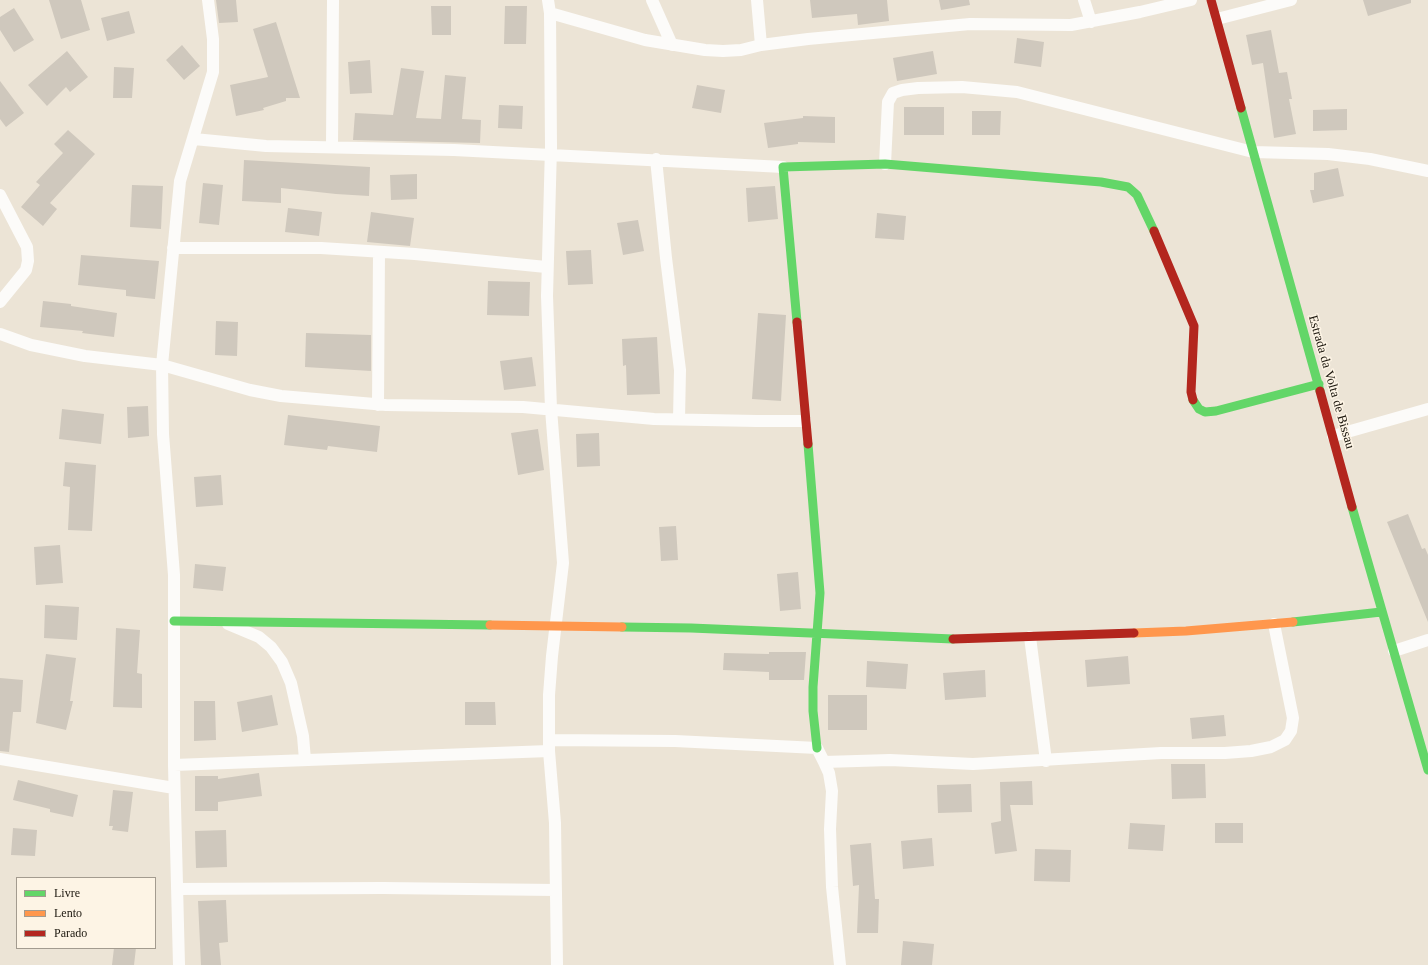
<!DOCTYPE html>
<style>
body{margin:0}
#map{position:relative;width:1428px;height:965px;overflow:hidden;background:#ece4d6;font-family:Georgia,serif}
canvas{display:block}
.legend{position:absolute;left:16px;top:877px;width:140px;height:72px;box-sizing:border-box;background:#fdf4e5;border:1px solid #a39b8f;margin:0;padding:5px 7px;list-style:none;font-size:12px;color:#1b160d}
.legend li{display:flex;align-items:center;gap:8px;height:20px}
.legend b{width:20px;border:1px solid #a39b8f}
</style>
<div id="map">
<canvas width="1428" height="965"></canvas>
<ul class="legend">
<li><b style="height:5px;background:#63d668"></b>Livre</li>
<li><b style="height:5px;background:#ff974d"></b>Lento</li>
<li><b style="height:5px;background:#b3261e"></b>Parado</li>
</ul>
</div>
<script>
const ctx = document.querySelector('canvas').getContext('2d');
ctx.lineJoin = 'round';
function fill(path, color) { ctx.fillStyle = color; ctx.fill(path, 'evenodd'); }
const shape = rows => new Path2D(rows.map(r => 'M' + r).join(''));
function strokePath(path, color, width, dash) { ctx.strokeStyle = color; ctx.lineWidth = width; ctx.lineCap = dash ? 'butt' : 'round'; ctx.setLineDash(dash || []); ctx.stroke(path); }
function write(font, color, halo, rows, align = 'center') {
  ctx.font = font + ' Georgia,serif'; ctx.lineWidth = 3; ctx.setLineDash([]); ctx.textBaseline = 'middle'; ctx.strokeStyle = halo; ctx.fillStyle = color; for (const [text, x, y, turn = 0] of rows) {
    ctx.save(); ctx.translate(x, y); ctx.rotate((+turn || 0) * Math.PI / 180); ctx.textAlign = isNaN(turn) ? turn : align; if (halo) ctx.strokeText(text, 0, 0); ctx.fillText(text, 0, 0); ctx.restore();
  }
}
const building = shape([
 [49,0,81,0,90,30,61,39],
 [216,0,236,0,238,22,219,23],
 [810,0,887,0,889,21,858,25,857,14,812,18],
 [939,0,969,0,970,5,941,10],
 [1363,0,1411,0,1411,3,1368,16],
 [431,6,451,6,451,35,432,35],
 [505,6,527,6,526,44,504,44],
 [14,8,34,40,14,52,0,30,0,17],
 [129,11,135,33,107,41,101,18],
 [276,22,300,98,286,98,286,101,263,108,264,110,236,116,230,85,268,77,253,29],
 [1271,30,1279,73,1287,72,1292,99,1289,99,1296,134,1274,138,1263,63,1252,65,1246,35],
 [1017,38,1044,42,1041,67,1014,63],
 [182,45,200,66,184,80,166,60],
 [67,51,88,77,70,92,66,87,47,106,28,85],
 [933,51,937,74,897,81,893,58],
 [370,60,372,93,350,94,348,62],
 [114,67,134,68,132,98,113,98],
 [401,68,424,71,416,118,441,119,445,75,466,77,462,119,481,120,480,143,353,140,355,113,393,115],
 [0,81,24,113,6,127,0,119],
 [697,85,725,90,721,113,692,108],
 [499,105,523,106,522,129,498,128],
 [904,107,944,107,944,135,904,135],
 [1347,109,1347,130,1313,131,1313,110],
 [972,111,1001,111,1000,135,972,135],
 [803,116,835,117,835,143,798,142,798,144,768,148,764,123,803,118],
 [68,130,95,154,50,203,57,209,43,226,21,207,40,185,36,182,63,153,54,144],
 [244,160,370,167,369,196,336,194,281,188,281,203,242,201],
 [1338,168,1344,196,1313,203,1310,190,1314,190,1314,173],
 [417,174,417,199,391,200,390,175],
 [203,183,223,185,219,225,199,223],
 [132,185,163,186,161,229,130,227],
 [775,186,778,219,748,222,746,188],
 [288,208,322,212,319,236,285,232],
 [371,212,414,218,410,246,367,242],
 [877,213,906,216,904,240,875,238],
 [638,220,644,251,623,255,617,223],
 [591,250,593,284,568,285,566,251],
 [81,255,159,261,155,299,126,296,126,290,78,285],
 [488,281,530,282,529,316,487,315],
 [43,301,71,304,71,306,117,313,114,337,82,333,83,331,40,327],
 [758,313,786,315,781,401,752,399],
 [216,321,238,322,237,356,215,355],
 [306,333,371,335,371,371,305,367],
 [657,337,660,394,627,395,626,365,623,366,622,339],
 [532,357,536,386,504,390,500,361],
 [148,406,149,436,128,438,127,407],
 [62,409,104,414,101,444,59,439],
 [288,415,380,426,377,452,328,446,327,450,284,445],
 [538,429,544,470,518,475,511,433],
 [599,433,600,466,577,467,576,434],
 [65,462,96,465,92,531,68,530,70,487,63,486],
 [221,475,223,505,196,507,194,477],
 [1408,514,1422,549,1425,548,1428,555,1428,622,1387,522],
 [676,526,678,560,661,561,659,527],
 [60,545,63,583,36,585,34,547],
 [195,564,226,567,223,591,193,588],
 [798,572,801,609,780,611,777,574],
 [45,605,79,607,77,640,44,638],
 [116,628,140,630,137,673,142,674,142,708,113,707],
 [769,652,806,652,804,680,769,680,769,672,723,670,724,653,769,654],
 [46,654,76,658,70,701,73,701,66,730,36,723],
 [1128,656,1130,684,1087,687,1085,660],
 [867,661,908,664,906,689,866,687],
 [985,670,986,697,945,700,943,673],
 [0,678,23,680,21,712,13,712,9,752,0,751],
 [272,695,278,725,242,732,237,702],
 [828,695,867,695,867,730,828,730],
 [194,701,215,701,216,740,194,741],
 [465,702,495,702,496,725,465,725],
 [1224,715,1226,736,1192,739,1190,718],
 [1171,764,1205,764,1206,798,1172,799],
 [259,773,262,796,218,802,218,811,195,811,195,776,218,776,218,779],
 [18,780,78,795,73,817,50,812,50,809,13,800],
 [1032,781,1033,805,1010,805,1017,851,995,854,991,823,1001,821,1000,782],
 [971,784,972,812,938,813,937,785],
 [113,790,133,792,128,832,112,830,113,826,109,826],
 [1130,823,1165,825,1163,851,1128,849],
 [1215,823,1243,823,1243,843,1215,843],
 [13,828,37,830,35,856,11,855],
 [226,830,227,867,196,868,195,831],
 [932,838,934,866,903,869,901,841],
 [871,843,875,899,879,899,878,933,857,933,859,885,853,886,850,845],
 [1035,849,1071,850,1070,882,1034,881],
 [226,900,228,942,219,943,221,965,201,965,198,901],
 [903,941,934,944,932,965,901,965],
 [114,948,136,948,134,965,112,965]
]);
const street = shape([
 [548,0,550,13,551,147,547,296,551,409,563,563,552,656,549,695,549,751,555,823,557,965],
 [652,0,672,45],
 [757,0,761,45],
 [1084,0,1091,22],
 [550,13,645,40,705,50,723,51,741,50,761,45,808,39,970,24,1071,25,1140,12,1191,0],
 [1217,19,1291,0],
 [194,139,266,146,454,150,783,167],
 [332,146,333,0],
 [656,159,666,258,680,370,679,419],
 [885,164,888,102,893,93,902,90,918,88,962,87,1017,92,1253,152,1328,154,1370,159,1428,171],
 [0,195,27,247,28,261,26,270,0,302],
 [173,248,321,248,415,254,546,267],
 [0,334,31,345,85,356,162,365,250,390,281,396,386,405,523,407,654,419,757,421,805,421],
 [378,405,379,252],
 [1333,436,1428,409],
 [228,624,259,637,271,647,282,662,291,683,303,736,305,760],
 [1030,637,1046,761],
 [1394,651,1428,640],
 [549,740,675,741,817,748,824,762,890,760,973,764,1161,753,1225,753,1251,751,1271,747,1285,740,1291,731,1293,718,1274,624],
 [0,759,174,788],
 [824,762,829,773,832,791,830,829,832,887,840,965],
 [174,765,549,751],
 [177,889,383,888,555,890],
 [179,965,174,765,174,575,163,434,162,365,180,181,213,72,213,39,208,0]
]);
const fast = shape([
 [1241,108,1320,391],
 [797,322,783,167,885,164,1101,182,1128,187,1137,195,1154,231],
 [1193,400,1199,409,1205,412,1216,411,1319,384],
 [808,444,820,593,813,687,813,711,817,748],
 [1352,507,1428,770],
 [174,621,490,625],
 [1293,622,1381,612],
 [622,627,691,628,953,639]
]);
const slow = shape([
 [490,625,622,627],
 [1134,633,1186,631,1293,622]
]);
const jam = shape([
 [1211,0,1241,108],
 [1154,231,1194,326,1191,392,1193,400],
 [797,322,808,444],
 [1320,391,1352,507],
 [953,639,1134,633]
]);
const streetNames = [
 ["Estrada da Volta de Bissau",1331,382,74]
];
fill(building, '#cfc8bd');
strokePath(street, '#fcfbf9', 12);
strokePath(fast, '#63d668', 9);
strokePath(slow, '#ff974d', 9);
strokePath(jam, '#b3261e', 9);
write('13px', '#1b160d', '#fdf4e5', streetNames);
</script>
